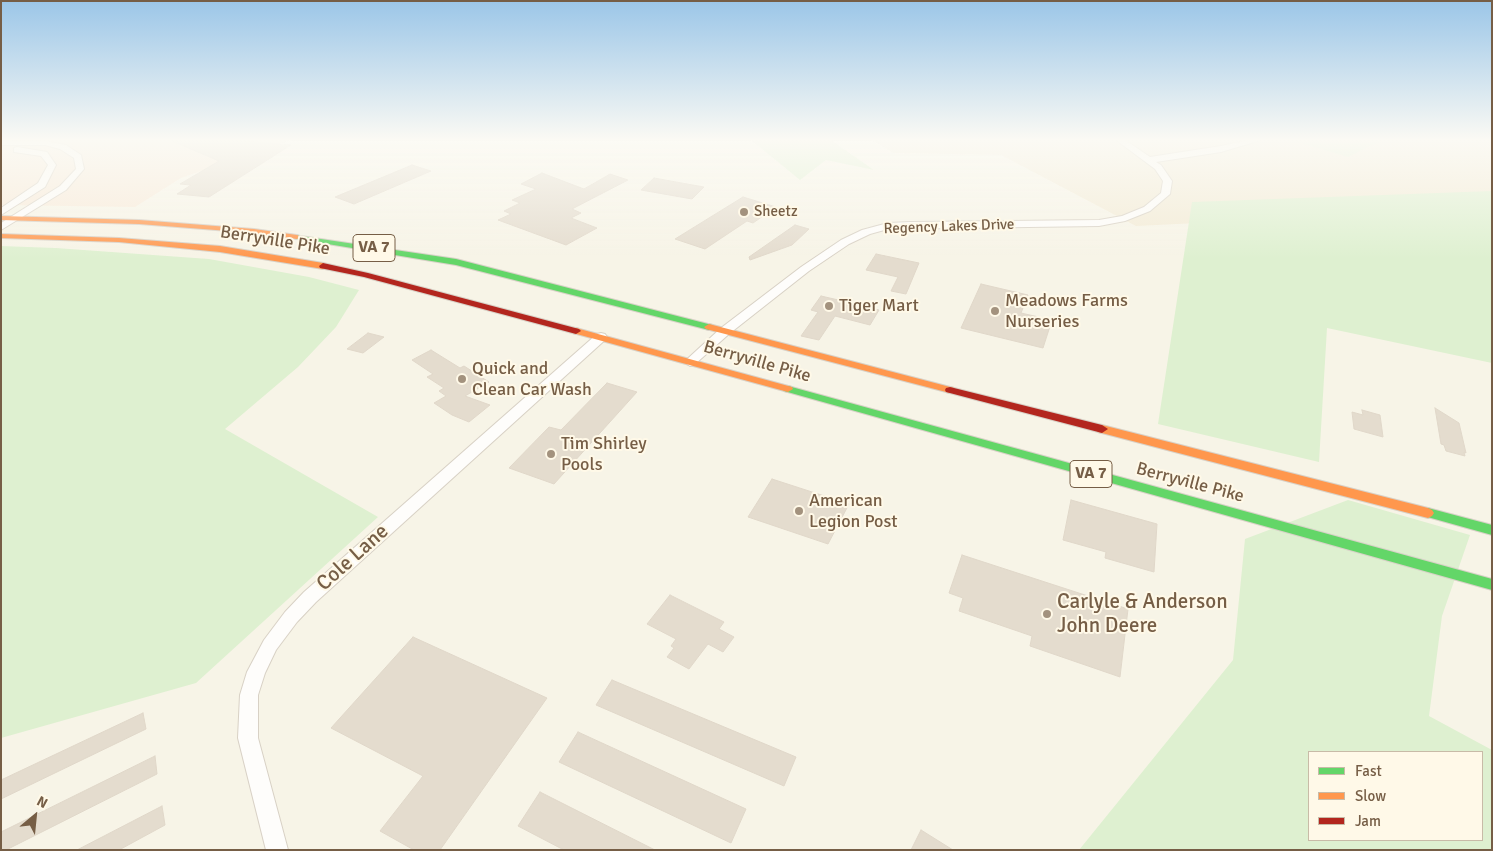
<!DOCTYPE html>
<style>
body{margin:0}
#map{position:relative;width:1493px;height:851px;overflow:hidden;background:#f7f4e7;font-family:Signika,sans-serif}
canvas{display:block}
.frame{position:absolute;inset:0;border:2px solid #765e46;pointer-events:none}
.legend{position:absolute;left:1308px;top:751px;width:175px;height:90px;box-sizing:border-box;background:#fff9e8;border:1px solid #c8bba7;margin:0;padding:6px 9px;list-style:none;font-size:15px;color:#765e46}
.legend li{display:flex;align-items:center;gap:10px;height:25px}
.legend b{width:25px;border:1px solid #c8bba7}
.north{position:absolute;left:10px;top:791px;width:50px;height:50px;-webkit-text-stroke:4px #fff9e8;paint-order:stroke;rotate:28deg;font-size:14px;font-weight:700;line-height:20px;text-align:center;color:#765e46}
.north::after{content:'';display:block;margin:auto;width:18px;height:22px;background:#765e46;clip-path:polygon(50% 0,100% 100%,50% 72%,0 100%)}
</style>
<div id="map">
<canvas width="1493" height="851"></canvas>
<div class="frame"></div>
<ul class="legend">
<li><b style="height:6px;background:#63d668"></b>Fast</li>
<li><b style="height:6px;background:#ff974d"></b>Slow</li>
<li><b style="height:6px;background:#b3261e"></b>Jam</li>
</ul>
<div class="north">N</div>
</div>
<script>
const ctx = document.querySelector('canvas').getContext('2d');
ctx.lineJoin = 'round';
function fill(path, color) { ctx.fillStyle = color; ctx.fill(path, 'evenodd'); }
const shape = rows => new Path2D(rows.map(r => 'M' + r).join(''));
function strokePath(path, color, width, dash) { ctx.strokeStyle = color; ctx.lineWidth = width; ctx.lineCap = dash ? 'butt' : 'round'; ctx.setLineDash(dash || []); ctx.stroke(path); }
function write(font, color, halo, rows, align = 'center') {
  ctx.font = font + ' Signika,sans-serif'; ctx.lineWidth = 4; ctx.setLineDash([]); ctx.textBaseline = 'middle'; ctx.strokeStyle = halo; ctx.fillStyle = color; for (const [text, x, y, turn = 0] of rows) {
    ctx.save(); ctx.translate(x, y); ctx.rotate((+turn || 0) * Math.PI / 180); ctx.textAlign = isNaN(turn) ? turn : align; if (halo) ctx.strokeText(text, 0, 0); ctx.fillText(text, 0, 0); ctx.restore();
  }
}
const residential = shape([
 [872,140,1492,140,1492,209,1136,226,1001,155,893,153]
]);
const commercial = shape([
 [1,140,291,140,181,178,135,207,1,205]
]);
const green = shape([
 [751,140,831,140,874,170,826,160,800,180],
 [1291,140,1363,140,1376,143,1348,157],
 [1492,191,1492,363,1327,328,1319,462,1158,424,1192,202],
 [1,246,56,248,209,259,309,277,359,290,336,327,298,367,225,429,378,517,196,683,1,738],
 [1348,500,1470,535,1442,616,1429,716,1492,750,1492,850,1079,850,1233,660,1245,539],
 [1309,752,1482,752,1482,840,1309,840]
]);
const building = shape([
 [170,140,234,140,291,145,209,197,177,194,191,185,180,184,219,161,170,140],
 [412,165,431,171,354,204,335,197,412,165],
 [542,173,584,189,610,174,628,180,572,209,581,213,571,218,597,228,566,245,498,220,511,214,504,211,520,203,512,200,536,189,521,184,542,173],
 [654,178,704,187,692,199,641,190,654,178],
 [743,197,776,207,753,223,747,221,705,249,675,239,743,197],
 [795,225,809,229,792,245,750,260,749,257,795,225],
 [876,254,919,263,906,294,891,291,898,277,866,270,876,254],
 [981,284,1028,295,1021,313,1052,320,1043,348,961,328,981,284],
 [821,296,847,302,879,310,870,325,835,316,819,340,801,336,818,312,811,310,821,296],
 [368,333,384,337,363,353,347,349,368,333],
 [431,350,460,368,464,366,489,382,465,396,490,405,469,422,452,415,434,403,446,396,439,391,444,388,427,377,433,374,412,360,431,350],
 [607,383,637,392,554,484,509,468,549,427,561,430,607,383],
 [1435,408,1459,423,1466,453,1464,452,1465,456,1446,451,1444,445,1441,444,1435,408],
 [1362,410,1380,415,1383,437,1354,429,1352,412,1363,415,1362,410],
 [772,479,849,504,828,544,748,517,772,479],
 [1071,500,1157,524,1154,572,1105,558,1106,552,1063,540,1071,500],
 [962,555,1128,609,1120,677,1030,646,1032,636,959,611,963,598,949,593,962,555],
 [670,595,724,622,719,629,734,637,723,652,708,644,689,669,667,657,674,648,671,646,676,639,647,624,670,595],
 [413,637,547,698,440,850,414,850,380,831,423,776,331,728,413,637],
 [612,680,796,757,784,786,596,705,612,680],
 [143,713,146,729,1,799,1,780,143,713],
 [578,732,746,809,731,843,559,762,578,732],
 [155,756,157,774,6,850,1,850,1,832,155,756],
 [540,792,655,850,564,850,518,826,540,792],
 [162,806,165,825,119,850,77,850,162,806],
 [921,830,953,850,911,850,921,830]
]);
const street = shape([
 [1116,140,1125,140,1150,157,1221,146,1249,140,1261,140,1221,152,1156,162,1161,165,1172,181,1170,194,1150,211,1125,221,1099,226,888,229,870,234,849,244,809,271,729,334,694,365,690,366,684,362,721,328,801,267,841,240,862,230,888,223,911,222,1099,220,1122,216,1144,207,1161,193,1163,181,1155,169,1116,140],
 [1,141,45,141,66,145,81,155,84,169,66,190,1,230,1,223,60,186,76,169,74,158,60,149,45,145,1,145,1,141],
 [17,147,47,152,56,165,45,187,1,215,1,208,38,183,48,165,41,156,14,152,14,148,17,147],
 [601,333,605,334,607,337,605,340,316,602,297,622,276,650,265,673,258,695,258,738,288,850,266,850,238,738,240,695,247,672,264,640,285,612,304,592,597,334,601,333]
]);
const fast = shape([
 [294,235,456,259,712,325,714,327,709,330,456,265,297,239,293,237,294,235],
 [788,386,1492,579,1492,590,784,391,783,389,788,386],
 [1428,508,1492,525,1492,535,1424,516,1422,513,1424,510,1428,508]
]);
const slow = shape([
 [1,216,139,220,254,229,297,235,301,237,297,239,254,233,139,224,1,220,1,216],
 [1,234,119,238,220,246,323,263,327,266,323,269,220,252,119,242,1,238,1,234],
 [709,324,954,388,955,390,950,393,706,329,704,327,709,324],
 [576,328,792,387,793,389,788,392,573,333,571,331,573,329,576,328],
 [1102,425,1428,508,1432,510,1434,513,1432,516,1428,518,1098,432,1096,429,1102,425]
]);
const jam = shape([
 [323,263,368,273,579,329,581,331,576,334,364,277,320,268,319,266,323,263],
 [950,387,1102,425,1108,429,1102,433,946,392,945,390,946,388,950,387]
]);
const markers = [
 [744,212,5,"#a3927e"],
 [829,306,5,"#a3927e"],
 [995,311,5,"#a3927e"],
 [462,379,5,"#a3927e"],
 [551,454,5,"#a3927e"],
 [799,511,5,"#a3927e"],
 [1047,614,5,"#a3927e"]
];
const farPoinames = [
 ["Sheetz",754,212]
];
const farStreetnames = [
 ["Regency Lakes Drive",949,227,-2]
];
const shields = [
 [374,248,42],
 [1091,474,42]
];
const shieldNames = [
 ["VA 7",374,248],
 ["VA 7",1091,474]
];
const streetNames = [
 ["Berryville Pike",275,241,9],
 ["Berryville Pike",757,362,16],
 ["Berryville Pike",1190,483,15]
];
const poiNames = [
 ["Meadows Farms",1005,301],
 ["Nurseries",1005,322],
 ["Tiger Mart",839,306],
 ["Quick and",472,369],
 ["Clean Car Wash",472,390],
 ["Tim Shirley",561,444],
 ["Pools",561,465],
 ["American",809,501],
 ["Legion Post",809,522]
];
const nearStreetnames = [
 ["Cole Lane",353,558,-42]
];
const nearPoinames = [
 ["Carlyle & Anderson",1057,602],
 ["John Deere",1057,626]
];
fill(residential, '#f3ebd6');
fill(commercial, '#f8ead9');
fill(green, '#def0d0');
fill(building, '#e4dcce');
strokePath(building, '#e0d7c9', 1);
strokePath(street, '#d8d1c5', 2);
strokePath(fast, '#d8d1c7', 2);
strokePath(slow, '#d8d1c7', 2);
strokePath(jam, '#d8d1c7', 2);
fill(street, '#fefdfb');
fill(fast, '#63d668');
fill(slow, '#ff974d');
fill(jam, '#b3261e');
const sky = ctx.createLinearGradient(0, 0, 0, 259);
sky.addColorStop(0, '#9bc6e8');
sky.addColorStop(0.54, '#fbfaf4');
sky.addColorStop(1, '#fbfaf400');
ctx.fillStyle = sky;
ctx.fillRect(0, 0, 1493, 259);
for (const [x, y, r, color] of markers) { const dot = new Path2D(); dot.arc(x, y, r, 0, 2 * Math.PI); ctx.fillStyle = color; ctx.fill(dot); strokePath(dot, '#fff9e8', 2); }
write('15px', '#765e46', '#fff9e8', farPoinames, 'left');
write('15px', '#765e46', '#fff9e8', farStreetnames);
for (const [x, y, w] of shields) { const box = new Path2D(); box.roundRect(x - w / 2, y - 13.5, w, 27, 4); ctx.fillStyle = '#fff9e8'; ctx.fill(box); strokePath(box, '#765e46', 1); }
write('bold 16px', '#765e46', null, shieldNames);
write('18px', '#765e46', '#fff9e8', streetNames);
write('18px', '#765e46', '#fff9e8', poiNames, 'left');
write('21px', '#765e46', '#fff9e8', nearStreetnames);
write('21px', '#765e46', '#fff9e8', nearPoinames, 'left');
</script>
